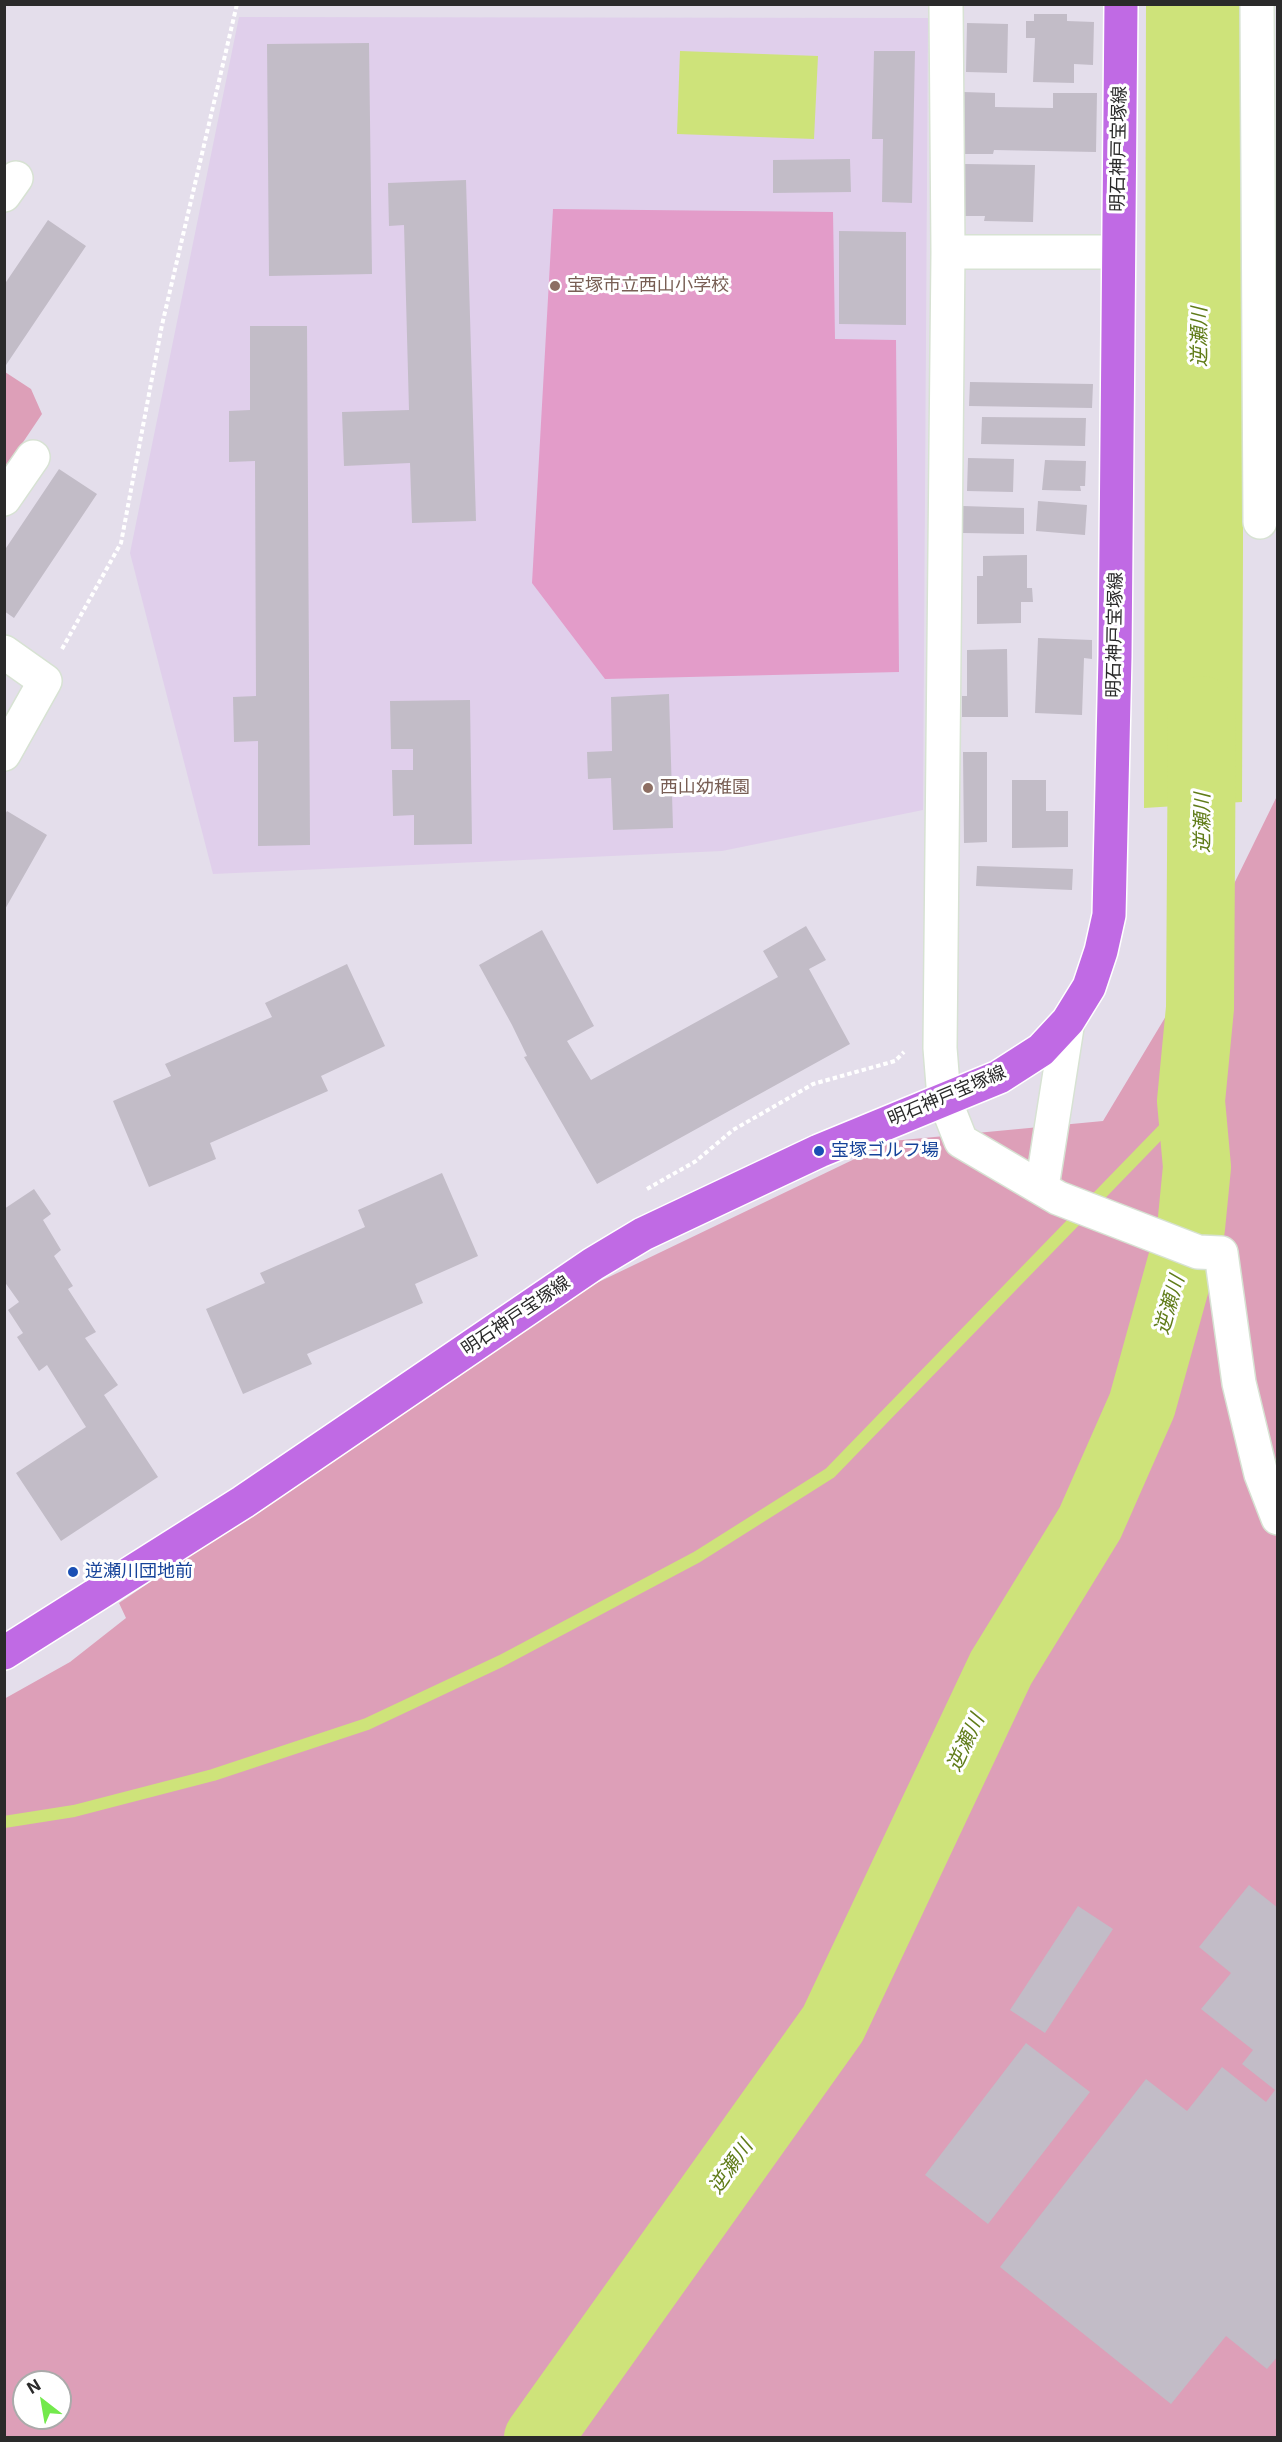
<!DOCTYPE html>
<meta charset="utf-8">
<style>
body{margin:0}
#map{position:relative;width:1282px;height:2442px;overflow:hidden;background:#e4deeb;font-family:Inter,sans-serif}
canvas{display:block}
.frame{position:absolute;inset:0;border:6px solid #2a2a2a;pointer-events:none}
.north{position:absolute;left:12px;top:2370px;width:60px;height:60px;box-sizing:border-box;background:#fff;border:2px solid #aaa;border-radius:50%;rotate:329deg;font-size:16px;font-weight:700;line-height:24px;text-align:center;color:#2a2a2a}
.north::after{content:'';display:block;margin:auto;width:21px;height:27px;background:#73e94c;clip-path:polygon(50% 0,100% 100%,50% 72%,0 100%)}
</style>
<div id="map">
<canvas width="1282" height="2442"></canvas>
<div class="frame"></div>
<div class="north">N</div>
</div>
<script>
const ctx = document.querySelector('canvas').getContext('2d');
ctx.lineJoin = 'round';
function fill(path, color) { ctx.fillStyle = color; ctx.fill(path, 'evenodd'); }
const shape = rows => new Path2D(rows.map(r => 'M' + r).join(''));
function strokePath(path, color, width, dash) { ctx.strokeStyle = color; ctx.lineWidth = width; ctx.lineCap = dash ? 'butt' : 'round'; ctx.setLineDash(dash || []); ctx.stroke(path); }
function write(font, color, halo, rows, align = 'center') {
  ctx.font = font + ' Inter,"Noto Sans JP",sans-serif'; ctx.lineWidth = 6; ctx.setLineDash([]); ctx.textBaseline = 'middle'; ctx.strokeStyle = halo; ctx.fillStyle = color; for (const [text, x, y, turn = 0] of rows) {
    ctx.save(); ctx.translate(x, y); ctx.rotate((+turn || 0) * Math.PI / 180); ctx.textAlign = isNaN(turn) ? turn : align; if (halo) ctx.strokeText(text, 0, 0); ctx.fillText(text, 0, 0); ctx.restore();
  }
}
const education = shape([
 [239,17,928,18,923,810,722,851,213,874,130,553]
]);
const green = shape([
 [5,372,31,389,42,414,5,469],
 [1277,796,1277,2437,5,2437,4,1699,70,1662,126,1618,119,1603,584,1289,892,1141,1103,1121,1184,986],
 [24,2382,60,2382,60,2418,24,2418]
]);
const pitch = shape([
 [553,209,833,212,835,339,896,340,899,672,605,679,532,583]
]);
const water = shape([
 [1146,5,1243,5,1243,549,1242,802,1144,808],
 [680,51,818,56,814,139,677,134]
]);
const stream = shape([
 [4,1822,74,1811,213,1775,367,1724,501,1661,697,1557,830,1473,1191,1101]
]);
const river = shape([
 [538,2438,833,2024,1001,1668,1090,1523,1142,1405,1191,1228,1197,1167,1191,1101,1200,1008,1202,710]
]);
const building = shape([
 [1034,14,1067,14,1067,21,1094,22,1093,65,1074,64,1074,83,1033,82,1035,38,1026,38,1026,21,1034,21],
 [967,23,1008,24,1007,73,966,72],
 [369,43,372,274,269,276,267,44],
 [874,51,915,51,912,203,882,202,883,139,872,139],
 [963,92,995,93,995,107,1053,108,1053,93,1097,93,1096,152,994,150,993,154,962,154],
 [850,159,851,192,773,193,773,160],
 [965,164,1035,165,1033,222,984,221,985,216,963,216],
 [466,180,476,521,412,523,410,463,344,466,342,412,409,410,404,225,389,226,388,183],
 [48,220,86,246,4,368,4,285],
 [839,231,906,232,906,325,839,324],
 [250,326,307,326,310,845,258,846,258,741,234,742,233,697,256,696,255,461,229,462,229,411,250,410],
 [970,382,1093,384,1092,408,969,406],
 [982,417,1086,418,1085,446,981,444],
 [968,458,1014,459,1013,492,967,491],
 [1045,460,1086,461,1085,486,1080,486,1081,491,1042,490],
 [59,469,97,494,14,618,4,611,4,551],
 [1038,501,1087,505,1085,535,1036,531],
 [963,506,1024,508,1024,534,963,533],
 [1027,555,1027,588,1032,588,1033,602,1021,602,1021,623,977,624,977,576,983,576,983,556],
 [1038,638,1092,640,1092,659,1084,658,1082,715,1035,713],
 [1007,649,1008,717,962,717,962,696,967,696,967,650],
 [669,694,673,828,613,830,611,778,588,779,587,752,612,751,611,697],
 [470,700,472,844,414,845,414,815,393,816,392,770,413,770,413,749,391,749,390,701],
 [963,752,987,752,987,842,964,843],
 [1012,780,1046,780,1046,811,1068,811,1068,847,1012,848],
 [7,811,47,835,4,911,4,816],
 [977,866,1073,869,1072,890,976,886],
 [806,926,826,960,809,969,850,1044,597,1184,524,1057,527,1056,512,1025,479,965,542,930,594,1026,567,1041,591,1080,778,977,763,951],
 [347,964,385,1046,321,1076,328,1091,210,1143,216,1159,149,1187,113,1101,171,1076,165,1064,272,1017,265,1003],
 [442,1173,478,1256,415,1284,423,1303,307,1354,312,1364,243,1394,206,1309,265,1283,260,1273,365,1227,358,1210],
 [34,1189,51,1214,43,1220,61,1250,54,1256,73,1286,68,1289,96,1332,85,1338,118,1385,104,1395,158,1477,61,1541,16,1473,86,1427,47,1365,39,1371,17,1337,23,1333,8,1310,19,1302,4,1281,4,1209],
 [1249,1885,1278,1908,1278,2356,1267,2369,1226,2336,1171,2404,1000,2267,1146,2079,1187,2111,1222,2067,1266,2102,1275,2090,1242,2064,1253,2050,1201,2009,1231,1973,1199,1947],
 [1078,1906,1113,1929,1045,2033,1010,2010],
 [1026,2043,1090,2092,988,2224,925,2175]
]);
const path = shape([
 [62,649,121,543,162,325,237,4],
 [647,1189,696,1161,733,1130,813,1084,895,1061,904,1052]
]);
const minor = shape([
 [946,4,948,252,940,1048,944,1098,961,1141,1058,1198,1198,1252,1221,1253,1239,1383,1261,1474,1278,1518],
 [1257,4,1260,522],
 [4,195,16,178],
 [948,252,1118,252],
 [4,499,33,457],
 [4,652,45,681,4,754],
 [1042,1187,1068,1021]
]);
const major = shape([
 [4,1653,243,1502,593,1264,643,1234,819,1151,999,1077,1041,1050,1068,1021,1089,987,1101,951,1109,915,1115,656,1121,4]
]);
const markers = [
 [555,286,6,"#8d6e63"],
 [648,788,6,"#8d6e63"],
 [819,1151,6,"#1a4fb4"],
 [73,1572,6,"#1a4fb4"]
];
const streetNames = [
 ["明石神戸宝塚線",1119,149,-89],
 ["明石神戸宝塚線",1115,635,-89],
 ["明石神戸宝塚線",947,1096,-23],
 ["明石神戸宝塚線",516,1316,-34]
];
const educationNames = [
 ["宝塚市立西山小学校",567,286],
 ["西山幼稚園",660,788]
];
const transitNames = [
 ["宝塚ゴルフ場",831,1151],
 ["逆瀬川団地前",85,1572]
];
const waterNames = [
 ["逆瀬川",1200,337,-90],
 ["逆瀬川",1203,823,-90],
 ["逆瀬川",1170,1305,-74],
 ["逆瀬川",966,1743,-65],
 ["逆瀬川",731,2167,-55]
];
fill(education, '#e0cfeb');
fill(green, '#dd9fb8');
fill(pitch, '#e39cc9');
fill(water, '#cee37a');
strokePath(stream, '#cee37a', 12);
strokePath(river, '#cee37a', 68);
fill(building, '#c2bcc7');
strokePath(minor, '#d7e2d3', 36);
strokePath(major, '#fff', 36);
strokePath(path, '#fff', 4, [4.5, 3]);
strokePath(minor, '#fff', 33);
strokePath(major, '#c06ae4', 33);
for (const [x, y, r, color] of markers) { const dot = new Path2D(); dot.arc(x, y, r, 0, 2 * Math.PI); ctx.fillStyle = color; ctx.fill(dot); strokePath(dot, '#fff', 2); }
write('18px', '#2a2a2a', '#fff', streetNames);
write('18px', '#785e54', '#fff', educationNames, 'left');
write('18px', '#164399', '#fff', transitNames, 'left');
write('italic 20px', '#607c19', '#fff', waterNames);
</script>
